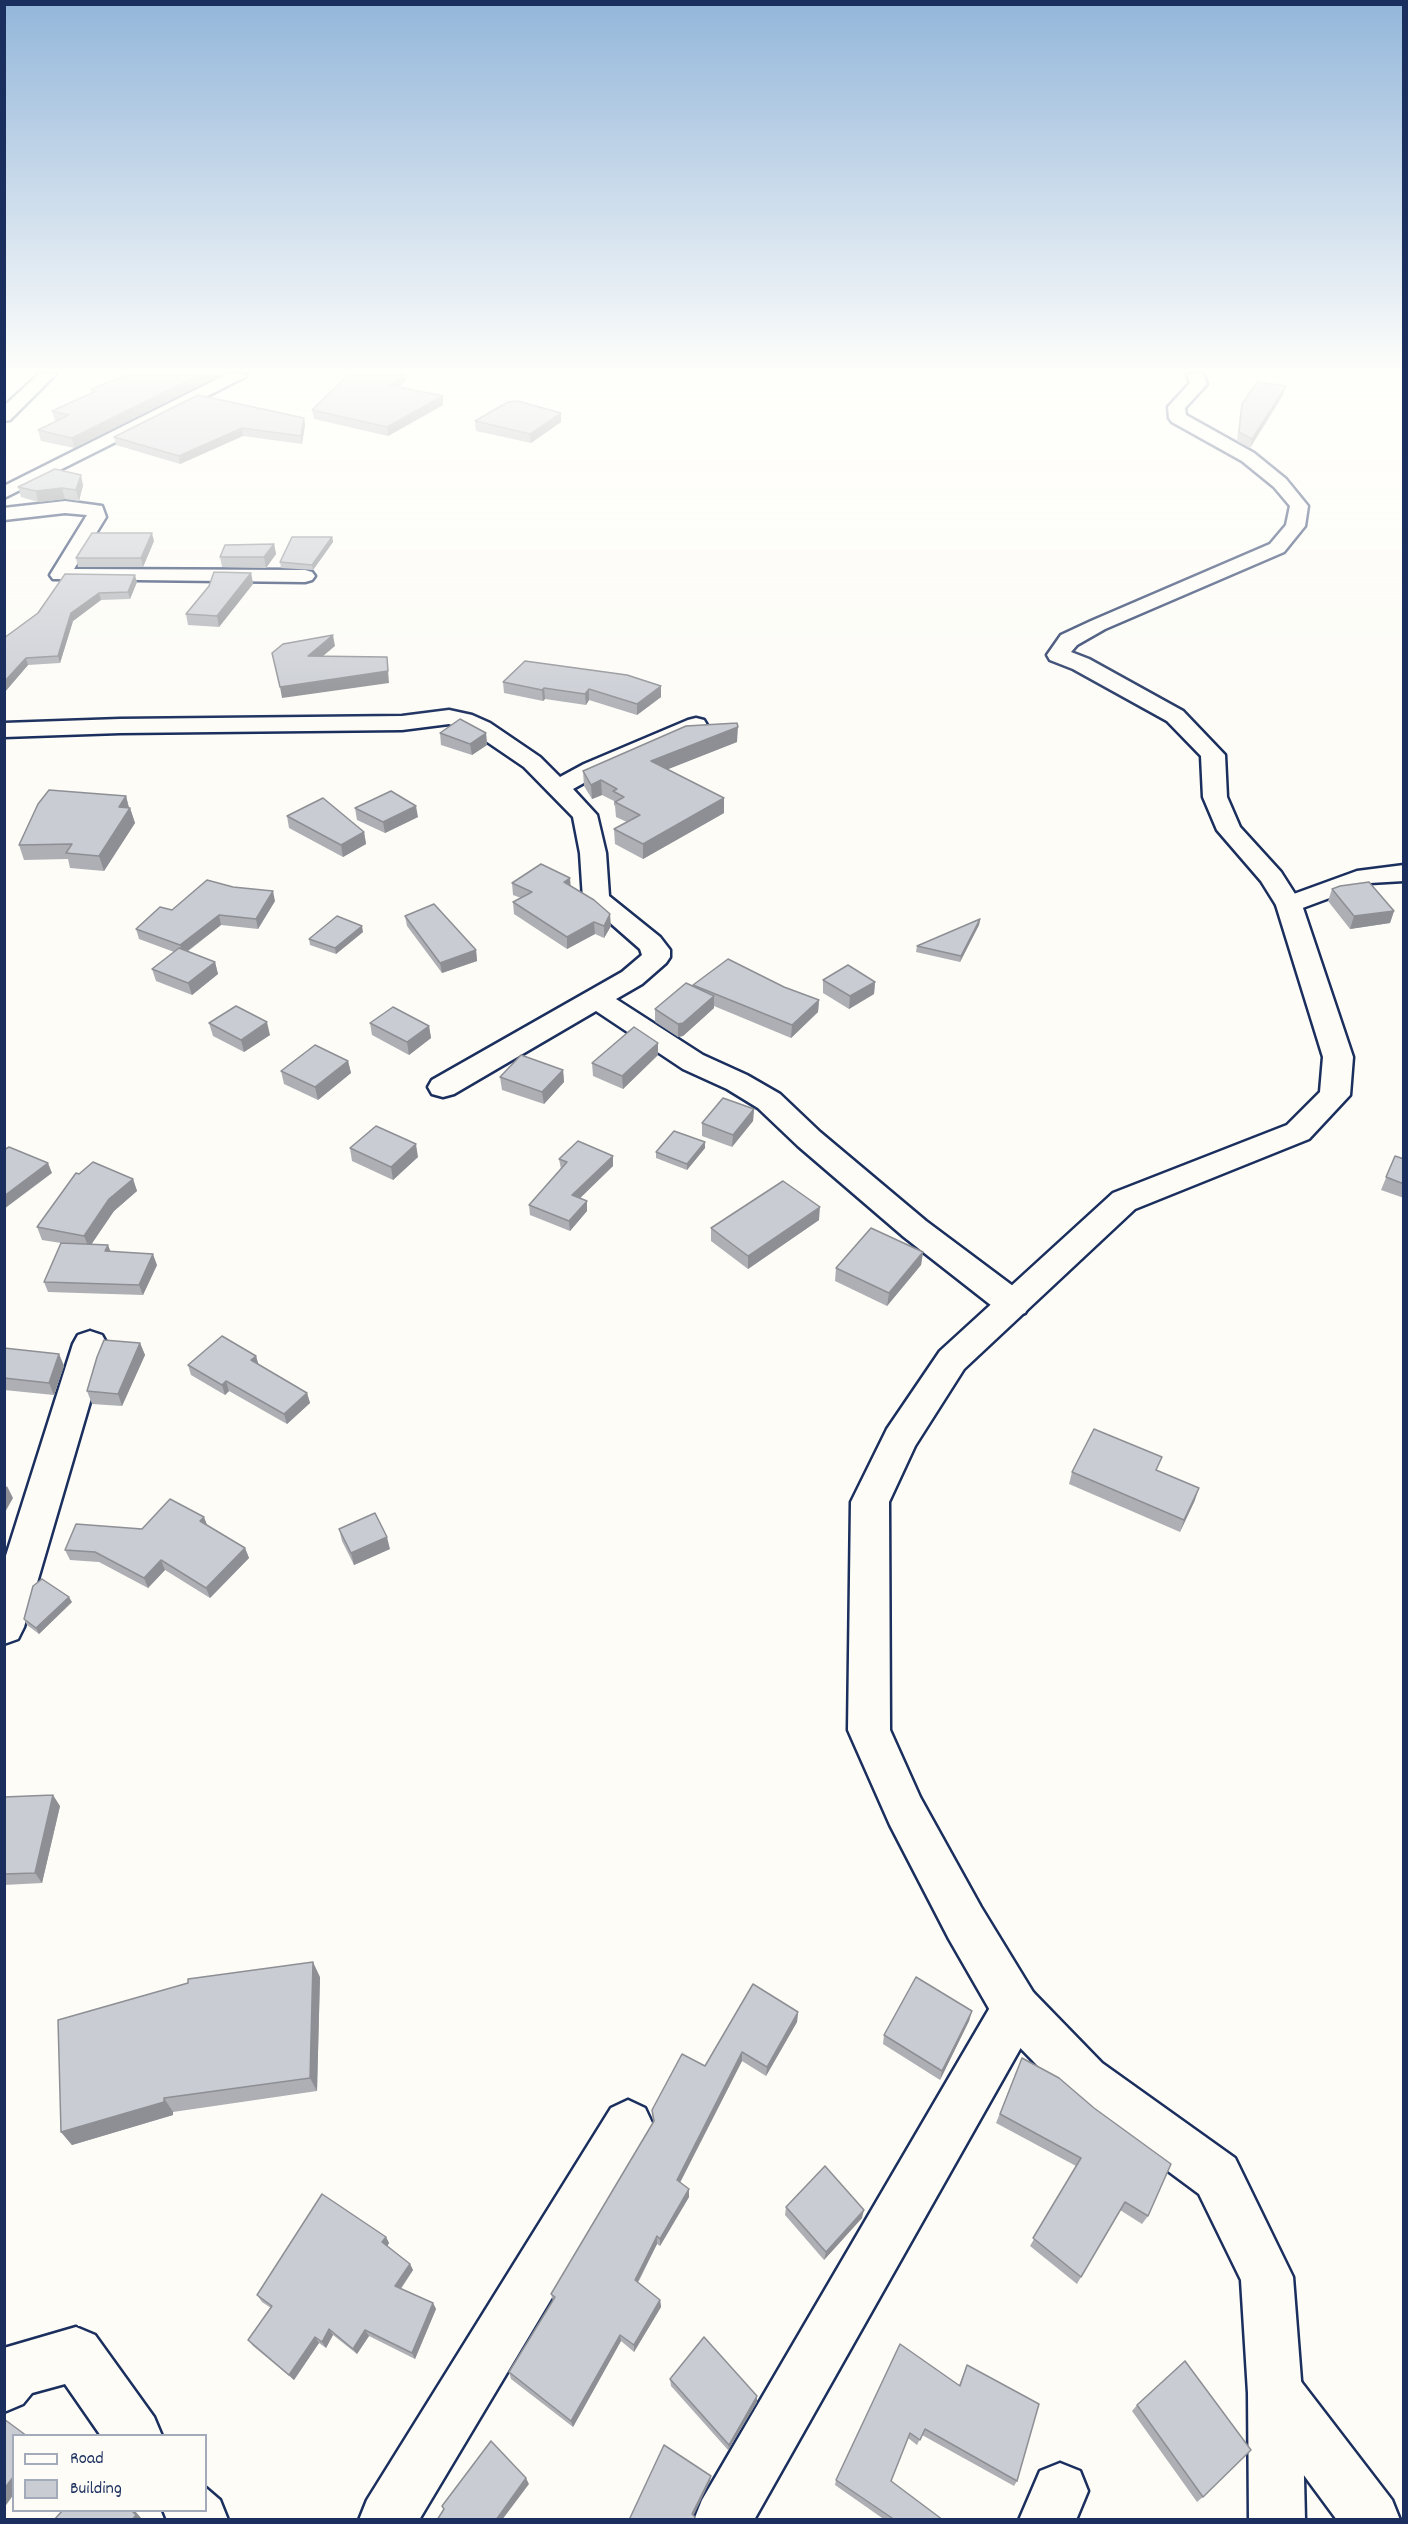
<!DOCTYPE html>
<style>
body{margin:0}
#map{position:relative;width:1408px;height:2524px;overflow:hidden;background:#fdfcf7;font-family:Dekko,sans-serif}
canvas{display:block}
.frame{position:absolute;inset:0;border:6px solid #1b2f5e;pointer-events:none}
.legend{position:absolute;left:12px;top:2434px;width:195px;height:78px;box-sizing:border-box;background:#fdfcf7;border:2px solid #a3aaba;margin:0;padding:8px 10px;list-style:none;font-size:18px;color:#1b2f5e}
.legend li{display:flex;align-items:center;gap:12px;height:30px}
.legend b{width:30px;border:2px solid #a3aaba}
</style>
<div id="map">
<canvas width="1408" height="2524"></canvas>
<div class="frame"></div>
<ul class="legend">
<li><b style="height:8px;background:#fdfcf7"></b>Road</li>
<li><b style="height:16px;background:#c9ccd3"></b>Building</li>
</ul>
</div>
<script>
const ctx = document.querySelector('canvas').getContext('2d');
ctx.lineJoin = 'round';
const shape = rows => new Path2D(rows.map(r => 'M' + r).join(''));
function strokePath(path, color, width, dash) { ctx.strokeStyle = color; ctx.lineWidth = width; ctx.lineCap = dash ? 'butt' : 'round'; ctx.setLineDash(dash || []); ctx.stroke(path); }
function fill(path, color) { ctx.fillStyle = color; ctx.fill(path, 'evenodd'); }
const minor = shape([
 [227,374,247,374,245,377,4,498,4,486,227,374],
 [65,501,102,506,106,517,74,569,305,570,312,572,315,576,312,580,305,582,53,579,50,575,87,515,65,513,4,520,4,508,65,501],
 [449,710,472,715,490,723,540,757,560,777,584,764,688,720,696,718,704,720,707,725,704,730,600,774,573,789,597,815,606,853,609,896,660,937,670,950,670,957,666,963,642,984,616,999,703,1055,747,1075,780,1094,820,1132,926,1221,1025,1295,1030,1304,1025,1313,1013,1316,1001,1313,904,1237,798,1146,758,1108,727,1089,683,1069,596,1011,454,1094,443,1097,432,1094,428,1087,432,1080,622,972,642,955,640,949,583,899,580,853,573,817,524,767,474,733,449,724,402,730,120,733,4,737,4,723,120,719,402,716,449,710],
 [1404,865,1404,881,1370,883,1289,913,1280,911,1276,905,1280,899,1357,871,1404,865],
 [90,1331,102,1335,107,1344,24,1627,18,1639,4,1644,4,1562,73,1344,78,1335,90,1331],
 [1016,1985,1033,1992,1040,2009,1033,2026,754,2520,694,2520,702,2500,999,1992,1016,1985],
 [628,2100,645,2108,653,2125,645,2142,419,2520,359,2520,367,2500,611,2108,628,2100],
 [76,2327,95,2335,154,2417,162,2436,101,2436,65,2384,32,2393,23,2404,4,2412,4,2348,76,2327],
 [1277,2367,1296,2375,1392,2500,1400,2520,1337,2520,1258,2413,1250,2394,1258,2375,1277,2367],
 [1060,2463,1080,2471,1088,2491,1076,2520,1019,2520,1040,2471,1060,2463],
 [206,2488,220,2500,228,2520,167,2520,163,2510,206,2510,206,2488]
]);
const major = shape([
 [39,374,56,374,10,420,4,421,4,406,39,374],
 [1187,374,1203,374,1207,384,1185,408,1186,415,1254,453,1286,479,1308,506,1305,526,1284,552,1105,629,1077,645,1071,652,1089,659,1183,711,1225,755,1227,797,1240,827,1281,872,1302,905,1353,1057,1350,1095,1309,1139,1135,1209,964,1369,915,1446,889,1502,890,1730,920,1797,981,1907,1033,1992,1102,2063,1235,2158,1293,2277,1302,2393,1305,2520,1249,2520,1248,2393,1241,2280,1199,2194,1068,2097,999,2026,949,1939,890,1825,848,1730,851,1502,887,1429,940,1351,1113,1193,1287,1125,1320,1092,1323,1057,1276,905,1261,881,1217,830,1203,797,1201,756,1167,721,1073,669,1050,660,1047,655,1061,635,1091,621,1270,544,1286,525,1290,506,1274,487,1242,461,1172,422,1169,418,1168,407,1190,383,1187,374]
]);
const wall = shape([
 [129,374,74,448,41,441,38,430,56,421,55,421,52,411,92,393,91,389],
 [349,374,405,374,406,381,399,387,443,396,443,405,388,436,314,419,312,410],
 [1283,395,1250,448,1237,441,1240,413,1242,404],
 [561,413,561,422,531,443,476,431,475,421],
 [304,418,305,425,302,444,243,436,180,464,116,445,114,437],
 [83,485,79,501,65,499,38,502,21,497,18,487],
 [332,537,333,542,313,570,281,568,280,562],
 [154,541,143,567,78,567,76,558],
 [274,544,276,554,266,568,222,567,220,557],
 [251,573,253,584,219,627,188,625,186,614],
 [65,574,137,582,130,599,101,600,73,621,60,663,28,665,4,693,4,638,38,613],
 [525,661,661,697,637,715,589,700,586,705,545,699,543,701,504,693,503,682],
 [440,733,486,733,487,745,472,755,441,745],
 [737,742,667,769,724,813,643,859,615,844,614,829,627,822,616,817,615,806,614,805,614,801,602,795,592,799,584,786,583,771],
 [126,796,129,807,130,808,135,823,104,871,70,868,68,859,24,860,19,845],
 [355,808,418,817,385,833,357,820],
 [287,816,364,832,366,844,343,857,289,828],
 [512,883,571,886,611,926,604,938,595,934,567,949,514,914,513,902,521,898,513,895],
 [1332,889,1394,911,1390,923,1350,929,1328,901],
 [275,901,258,929,221,925,187,952,215,962,218,974,192,995,156,981,152,969,174,952,139,939,136,929,172,910],
 [405,916,476,950,477,961,442,973,407,926],
 [980,919,979,925,960,962,916,952,917,946],
 [363,932,336,954,310,945,309,939],
 [823,980,875,982,874,994,849,1009,823,993],
 [693,985,784,987,819,1000,818,1012,791,1038,714,1006,714,1008,683,1036,678,1037,655,1022,655,1009,693,987],
 [209,1023,270,1035,244,1052,213,1036],
 [370,1023,429,1026,431,1038,409,1055,372,1035],
 [658,1043,658,1055,623,1089,593,1076,592,1063],
 [348,1061,351,1073,318,1100,284,1084,281,1071],
 [563,1070,564,1082,544,1104,502,1090,500,1077],
 [754,1109,753,1121,732,1147,702,1136,702,1123],
 [350,1148,418,1157,393,1180,352,1161],
 [705,1148,687,1170,656,1158,656,1152],
 [613,1156,613,1166,580,1198,587,1201,587,1211,570,1231,530,1215,529,1205,561,1169,559,1159],
 [1395,1156,1404,1159,1404,1198,1381,1190],
 [79,1174,133,1179,137,1191,114,1211,91,1244,110,1251,157,1265,143,1295,48,1292,44,1282,61,1243,42,1240,37,1227],
 [819,1220,748,1269,711,1241,711,1228],
 [923,1252,921,1265,887,1306,835,1281,836,1268],
 [140,1343,145,1355,122,1406,92,1404,87,1391],
 [4,1348,59,1354,64,1366,54,1395,4,1390],
 [256,1356,258,1364,307,1393,310,1403,287,1424,229,1391,225,1395,191,1375,188,1365],
 [1158,1471,1195,1500,1180,1532,1069,1484,1072,1472],
 [207,1525,245,1548,249,1558,210,1598,165,1570,148,1588,99,1562,70,1560,65,1550,142,1529],
 [339,1529,390,1549,354,1565,342,1541],
 [72,1602,39,1634,27,1625,24,1619],
 [4,1797,60,1806,42,1883,4,1885],
 [320,1977,317,2091,173,2112,173,2115,72,2145,61,2132],
 [972,2011,969,2021,940,2080,883,2044,884,2035],
 [798,2012,797,2022,766,2076,742,2061,680,2183,689,2197,660,2246,657,2244,638,2283,660,2300,661,2307,634,2352,621,2341,573,2427,511,2379,509,2372,553,2301,551,2294,653,2122,652,2110,705,2066],
 [1022,2058,1148,2216,1142,2224,1120,2210,1077,2284,1030,2246,1076,2166,996,2123],
 [786,2207,862,2218,824,2260,785,2215],
 [386,2237,389,2243,387,2246,410,2264,413,2270,401,2289,433,2303,436,2309,415,2359,369,2336,357,2354,333,2335,326,2348,319,2343,294,2380,253,2346,248,2340,271,2308,262,2302,257,2295],
 [967,2365,1017,2481,1014,2486,922,2435,917,2445,908,2438,891,2481,943,2520,885,2520,835,2485,836,2480,959,2385],
 [670,2379,757,2396,757,2402,728,2450,671,2386],
 [1137,2405,1203,2497,1197,2502,1132,2411]
]);
const shadedWall = shape([
 [201,374,223,374,74,448,72,438],
 [403,374,405,374,406,381,391,394,390,385],
 [1286,386,1283,395,1250,448,1252,439],
 [443,396,443,405,388,436,387,427],
 [561,413,561,422,531,443,530,434],
 [304,418,305,425,302,444,301,436],
 [242,428,243,436,180,464,179,456],
 [81,475,83,485,79,501,76,490],
 [62,488,65,499,38,502,36,491],
 [152,533,154,541,143,567,141,558],
 [332,537,333,542,313,570,312,565],
 [274,544,276,554,266,568,264,557],
 [251,573,253,584,219,627,217,616],
 [135,575,137,582,130,599,128,592],
 [99,593,101,600,73,621,60,663,58,656,71,613],
 [333,635,335,646,310,667,308,656],
 [387,657,389,683,282,698,280,687],
 [26,658,28,665,4,693,4,682],
 [661,686,661,697,637,715,637,704],
 [544,688,545,699,543,701,542,690],
 [589,689,589,700,586,705,585,694],
 [738,727,737,742,651,776,651,761],
 [486,733,487,745,472,755,470,744],
 [601,780,602,795,592,799,591,785],
 [126,796,129,809,130,808,135,823,104,871,99,856,119,807],
 [724,798,724,813,643,859,643,844],
 [416,806,418,817,385,833,383,822],
 [364,832,366,844,343,857,341,845],
 [570,878,571,890,564,882],
 [273,891,275,901,258,929,256,919],
 [1394,911,1390,923,1350,929,1354,916],
 [610,914,611,926,604,938,604,926],
 [219,915,221,925,182,955,180,945],
 [980,919,979,925,960,962,961,956],
 [594,922,595,934,567,949,567,937],
 [362,926,363,932,336,954,335,948],
 [476,950,477,961,442,973,440,963],
 [215,962,218,974,192,995,188,983],
 [875,982,874,994,849,1009,850,996],
 [714,996,714,1008,683,1036,678,1037,678,1024],
 [819,1000,818,1012,791,1038,792,1025],
 [267,1022,270,1035,244,1052,241,1040],
 [429,1026,431,1038,409,1055,407,1042],
 [658,1043,658,1055,623,1089,622,1076],
 [348,1061,351,1073,318,1100,315,1087],
 [563,1070,564,1082,544,1104,542,1092],
 [754,1109,753,1121,732,1147,733,1135],
 [705,1142,705,1148,687,1170,687,1164],
 [416,1144,418,1157,393,1180,391,1167],
 [613,1156,613,1166,573,1205,572,1195],
 [48,1163,52,1173,4,1209,4,1196],
 [133,1179,137,1191,114,1211,89,1248,84,1236,109,1199],
 [587,1201,587,1211,570,1231,569,1221],
 [820,1207,819,1220,748,1269,748,1256],
 [108,1245,112,1255,105,1251],
 [923,1252,921,1265,887,1306,889,1293],
 [153,1254,157,1265,143,1295,139,1285],
 [140,1343,145,1355,122,1406,118,1394],
 [59,1354,64,1366,54,1395,49,1383],
 [256,1356,259,1366,251,1360],
 [226,1381,229,1391,225,1395,222,1385],
 [307,1393,310,1403,287,1424,284,1414],
 [7,1486,13,1498,4,1514,4,1490],
 [1199,1488,1195,1500,1180,1532,1184,1520],
 [204,1517,208,1527,200,1521],
 [387,1537,390,1549,354,1565,351,1553],
 [245,1548,249,1558,210,1598,206,1588],
 [161,1560,165,1570,148,1588,144,1578],
 [69,1597,72,1602,39,1634,36,1628],
 [53,1795,60,1806,42,1883,35,1873],
 [313,1962,320,1977,317,2091,310,2078],
 [972,2011,969,2021,940,2080,942,2071],
 [798,2012,797,2022,766,2076,767,2067],
 [742,2052,742,2061,677,2188,677,2180],
 [164,2098,173,2112,173,2115,72,2145,61,2132],
 [689,2189,689,2197,660,2246,660,2239],
 [864,2210,862,2218,824,2260,826,2252],
 [657,2236,657,2244,635,2287,635,2280],
 [386,2237,389,2243,386,2249,382,2242],
 [410,2264,413,2270,398,2292,395,2286],
 [660,2300,661,2307,634,2352,634,2345],
 [433,2303,436,2309,415,2359,412,2353],
 [329,2329,333,2335,326,2348,322,2342],
 [365,2330,369,2336,357,2354,353,2349],
 [620,2335,621,2341,573,2427,571,2421],
 [315,2337,319,2343,294,2380,289,2375],
 [757,2396,757,2402,728,2450,729,2445],
 [14,2476,14,2494,4,2508,4,2489],
 [711,2476,710,2481,692,2519,692,2514],
 [526,2478,529,2484,502,2520,496,2520],
 [132,2511,135,2511,142,2519,132,2520]
]);
const building = shape([
 [129,374,201,374,72,438,38,430,69,415,52,411,96,391,91,389,129,374],
 [349,374,403,374,390,385,443,396,387,427,312,410,349,374],
 [1257,382,1286,386,1252,439,1239,432,1242,404,1257,382],
 [198,395,304,418,301,436,242,428,179,456,114,437,198,395],
 [518,401,561,413,530,434,475,421,508,402,518,401],
 [55,469,81,475,76,490,62,488,36,491,18,487,55,469],
 [92,533,152,533,141,558,76,558,92,533],
 [292,537,332,537,312,565,280,562,292,537],
 [274,544,264,557,220,557,225,545,274,544],
 [214,572,251,573,217,616,186,614,209,586,214,572],
 [65,574,135,575,128,592,99,593,71,613,58,656,26,658,4,682,4,638,38,613,65,574],
 [333,635,308,656,387,657,388,671,280,687,272,653,283,644,333,635],
 [525,661,627,675,661,686,637,704,589,689,585,694,544,688,542,690,503,682,525,661],
 [460,719,486,733,470,744,440,733,460,719],
 [737,723,738,727,651,761,724,798,643,844,614,829,640,815,615,802,624,797,613,791,617,789,601,780,591,785,583,771,686,726,737,723],
 [49,790,126,796,119,807,130,808,99,856,66,853,72,844,19,845,38,804,49,790],
 [391,791,416,806,383,822,355,808,391,791],
 [323,798,364,832,341,845,287,816,323,798],
 [541,864,570,878,564,882,594,900,610,914,604,926,594,922,567,937,513,902,532,892,512,883,541,864],
 [207,880,233,887,273,891,256,919,219,915,180,945,136,929,160,907,172,910,207,880],
 [1369,882,1394,911,1354,916,1332,889,1340,886,1369,882],
 [434,904,476,950,440,963,405,916,434,904],
 [337,916,362,926,335,948,309,939,337,916],
 [980,919,961,956,917,946,980,919],
 [179,948,215,962,188,983,152,969,179,948],
 [728,959,784,987,819,1000,792,1025,693,985,728,959],
 [848,965,875,982,850,996,823,980,848,965],
 [686,983,714,996,683,1023,678,1024,655,1009,686,983],
 [236,1006,267,1022,241,1040,209,1023,236,1006],
 [393,1007,429,1026,407,1042,370,1023,393,1007],
 [634,1027,658,1043,622,1076,592,1063,634,1027],
 [315,1045,348,1061,315,1087,281,1071,315,1045],
 [521,1055,563,1070,542,1092,500,1077,521,1055],
 [723,1098,754,1109,733,1135,702,1123,723,1098],
 [376,1126,416,1144,391,1167,350,1148,376,1126],
 [674,1131,705,1142,687,1164,656,1152,674,1131],
 [578,1141,613,1156,572,1195,587,1201,569,1221,529,1205,567,1162,559,1159,578,1141],
 [9,1147,48,1163,4,1196,4,1150,9,1147],
 [1395,1156,1404,1159,1404,1184,1386,1177,1395,1156],
 [93,1162,133,1179,109,1199,84,1236,37,1227,76,1173,79,1174,93,1162],
 [783,1181,820,1207,748,1256,711,1228,783,1181],
 [871,1228,923,1252,889,1293,836,1268,871,1228],
 [61,1243,108,1245,105,1251,153,1254,139,1285,44,1282,61,1243],
 [222,1336,256,1356,251,1360,307,1393,284,1414,226,1381,222,1385,188,1365,222,1336],
 [104,1340,140,1343,118,1394,87,1391,97,1357,104,1340],
 [4,1348,59,1354,49,1383,4,1378,4,1348],
 [1094,1429,1162,1457,1156,1470,1199,1488,1184,1520,1072,1472,1094,1429],
 [170,1499,204,1517,200,1521,245,1548,206,1588,161,1560,144,1578,95,1552,65,1550,76,1524,142,1529,170,1499],
 [375,1513,387,1537,351,1553,339,1529,375,1513],
 [42,1579,69,1597,36,1628,24,1619,33,1586,42,1579],
 [53,1795,35,1873,4,1874,4,1797,53,1795],
 [313,1962,310,2078,164,2098,164,2102,61,2132,58,2020,188,1983,188,1979,313,1962],
 [916,1977,972,2011,942,2071,884,2035,916,1977],
 [753,1984,798,2012,767,2067,742,2052,677,2180,689,2189,660,2239,657,2236,635,2280,660,2300,634,2345,620,2335,571,2421,509,2372,555,2297,551,2294,654,2121,652,2110,682,2054,705,2066,753,1984],
 [1022,2058,1059,2078,1094,2108,1171,2164,1148,2216,1125,2202,1081,2277,1033,2238,1081,2158,1000,2114,1022,2058],
 [825,2166,864,2210,826,2252,786,2207,825,2166],
 [322,2194,386,2237,382,2242,410,2264,395,2286,433,2303,412,2353,365,2330,353,2349,329,2329,322,2342,315,2337,289,2375,248,2340,272,2306,257,2295,322,2194],
 [704,2337,757,2396,729,2445,670,2379,704,2337],
 [900,2344,960,2386,967,2365,1039,2404,1017,2481,925,2429,920,2440,910,2433,891,2481,943,2520,891,2520,892,2518,836,2480,900,2344],
 [1185,2361,1251,2450,1203,2497,1137,2405,1185,2361],
 [4,2419,27,2436,14,2436,14,2476,4,2489,4,2419],
 [491,2441,526,2478,496,2520,437,2520,444,2509,442,2506,491,2441],
 [664,2445,711,2476,692,2514,695,2517,694,2520,629,2520,664,2445],
 [62,2511,132,2511,136,2515,132,2520,54,2520,62,2511]
]);
strokePath(minor, '#1b2f5e', 5);
strokePath(major, '#1b2f5e', 5);
fill(minor, '#fdfcf7');
fill(major, '#fdfcf7');
fill(wall, '#adafb5');
fill(shadedWall, '#8d8f94');
fill(building, '#c9ccd3');
strokePath(building, '#8d8f94', 1.5);
const sky = ctx.createLinearGradient(0, 0, 0, 727);
sky.addColorStop(0, '#93b6da');
sky.addColorStop(0.51, '#fefefb');
sky.addColorStop(1, '#fefefb00');
ctx.fillStyle = sky;
ctx.fillRect(0, 0, 1408, 727);
</script>
